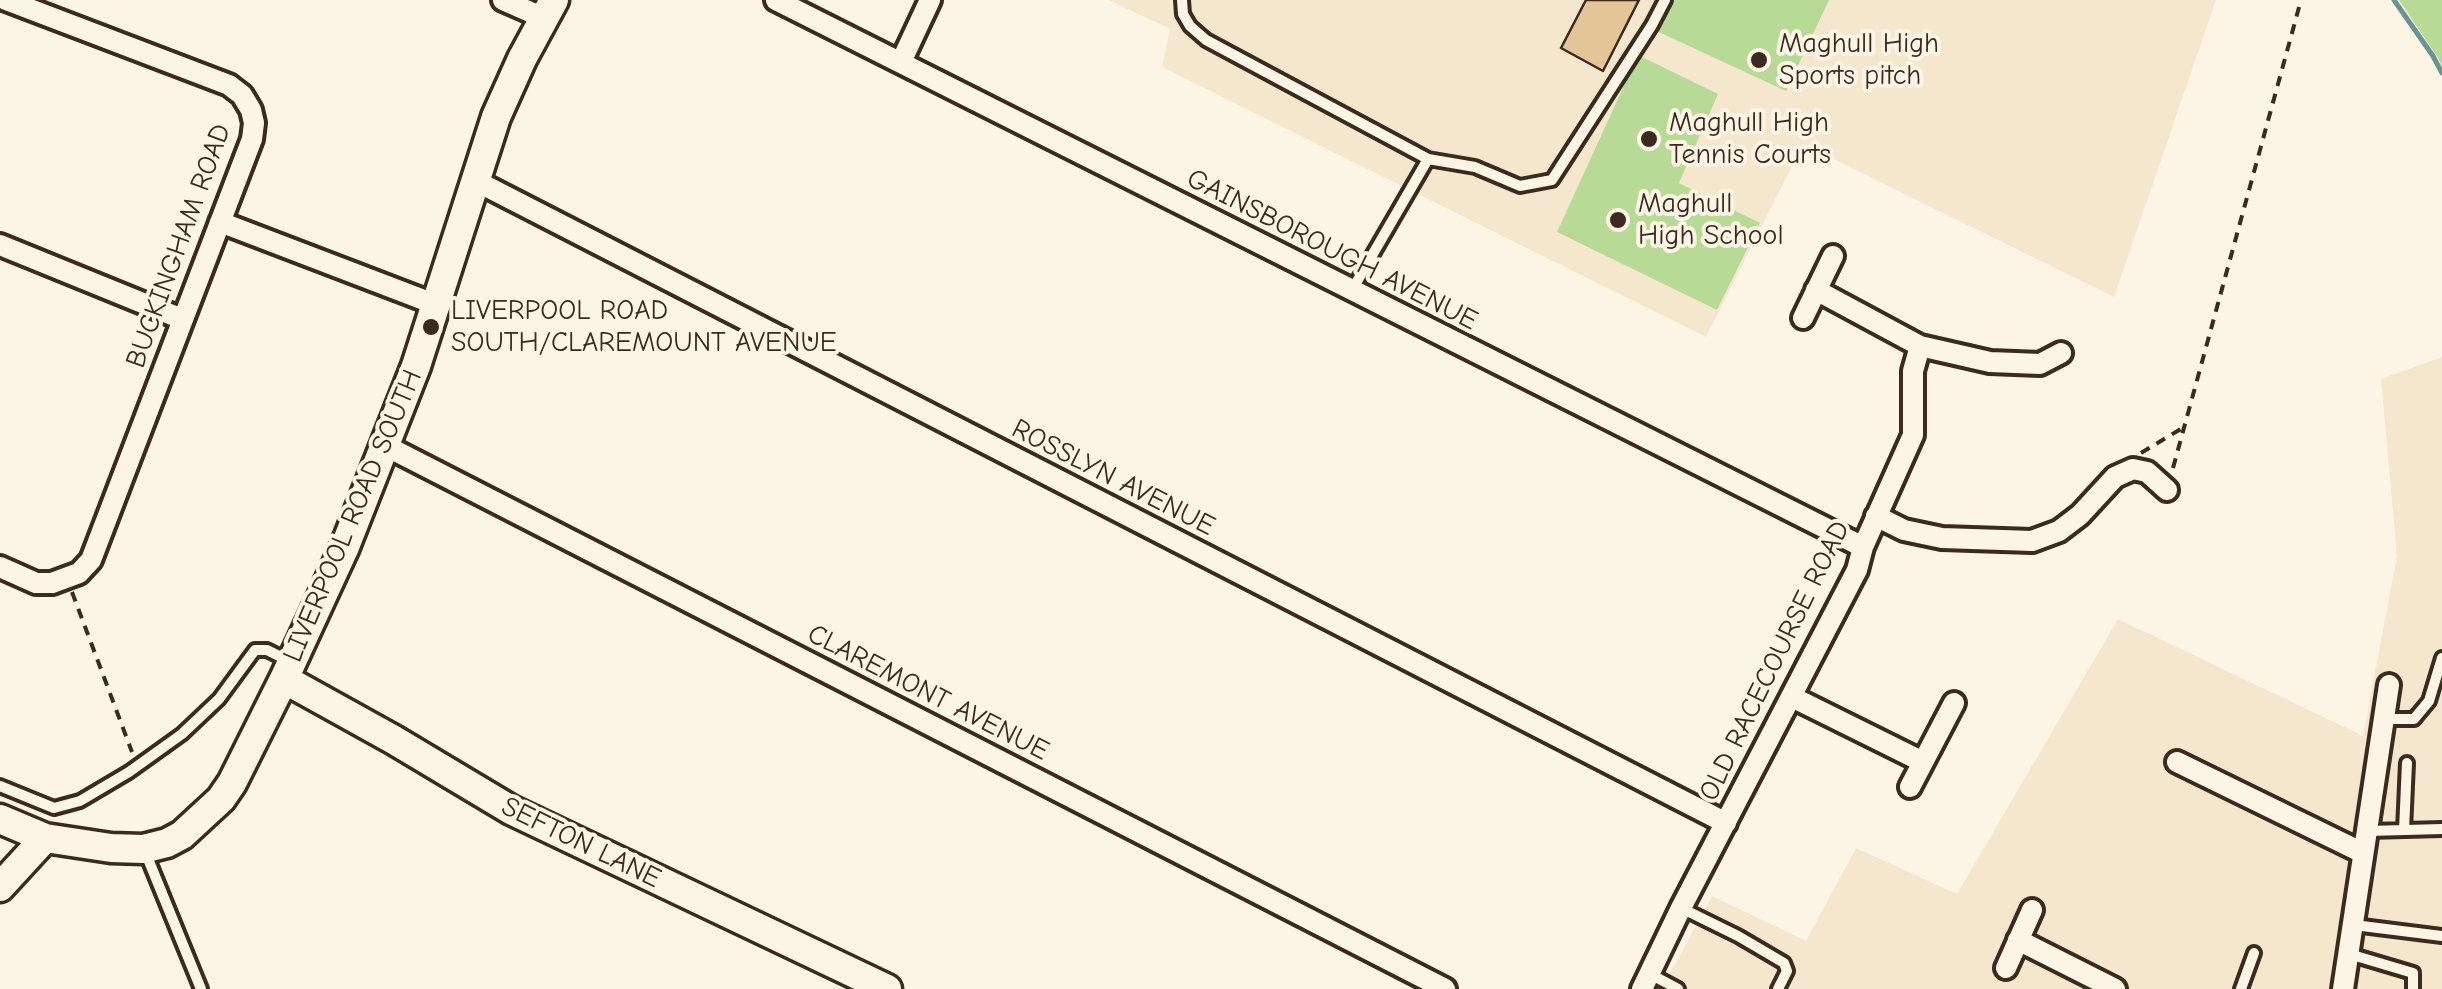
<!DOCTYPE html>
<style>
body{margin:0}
canvas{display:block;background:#fcf5e5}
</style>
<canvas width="2442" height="989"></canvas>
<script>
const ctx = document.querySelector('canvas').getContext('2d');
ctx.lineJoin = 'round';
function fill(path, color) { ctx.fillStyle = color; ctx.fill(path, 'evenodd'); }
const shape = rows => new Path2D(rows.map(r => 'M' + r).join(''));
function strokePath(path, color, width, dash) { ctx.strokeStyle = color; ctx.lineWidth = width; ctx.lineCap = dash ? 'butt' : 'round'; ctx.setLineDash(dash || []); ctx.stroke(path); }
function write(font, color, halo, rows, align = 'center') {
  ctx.font = font + ' "Comic Neue",sans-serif'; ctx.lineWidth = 8; ctx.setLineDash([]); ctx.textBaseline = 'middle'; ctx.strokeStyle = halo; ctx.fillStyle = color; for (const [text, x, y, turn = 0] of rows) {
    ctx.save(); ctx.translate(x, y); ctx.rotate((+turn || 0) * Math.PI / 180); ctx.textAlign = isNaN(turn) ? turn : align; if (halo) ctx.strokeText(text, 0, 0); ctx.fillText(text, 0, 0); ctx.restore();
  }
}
const built = shape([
 [1109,0,2216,0,2114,297,1803,144,1706,337,1162,67,1170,29],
 [2442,357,2442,989,1662,989,1712,896,1806,941,1856,848,1957,894,2118,619,2363,736,2397,556,2381,379]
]);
const green = shape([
 [1663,0,1829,0,1786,91,1650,28],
 [2399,0,2442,0,2442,66,2438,58],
 [1638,55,1718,94,1679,183,1760,223,1717,310,1557,232]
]);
const stream = shape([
 [2394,0,2433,56,2442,73]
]);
const building = shape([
 [1586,0,1639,0,1603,71,1561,48,1586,0]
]);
const path = shape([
 [2141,453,2184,427],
 [2173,468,2301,0],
 [72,592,132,752]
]);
const lane = shape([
 [1182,0,1183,14,1190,26,1206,40,1428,159],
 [1352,290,1428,159,1475,167,1520,186,1552,180,1652,25,1665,0],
 [2385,719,2414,719,2429,701,2442,658],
 [0,786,54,808,80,801,129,772,182,734,219,699,255,650,267,650,291,662],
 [2404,830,2407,763],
 [2368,831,2442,829],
 [144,849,201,989],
 [1681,908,1738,936,1784,963,1787,971,1778,989],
 [2354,925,2442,936],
 [2349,954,2413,973,2413,989],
 [1650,974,1678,989],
 [2241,989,2254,953]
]);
const street = shape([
 [503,0,544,18],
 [776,0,1863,547],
 [901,62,930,0],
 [476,181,1726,823],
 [220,222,437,305],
 [0,245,182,319],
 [1816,290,1920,346,1990,362,2040,364,2061,353],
 [1803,318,1833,256],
 [386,446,1445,989],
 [1876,516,1904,530,1942,538,2032,541,2059,531,2080,515,2115,477,2133,469,2147,472,2167,490],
 [0,567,36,583,52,583,79,573,91,560,252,139,254,123,251,110,242,95,229,85,6,0],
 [1792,697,1923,762],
 [2177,762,2363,853],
 [1910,787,1954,703],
 [2018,940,2115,989],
 [2006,968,2032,910],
 [1642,989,1681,908,1857,570,1863,547,1913,435,1913,371,1920,346],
 [2343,989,2389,685]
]);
const secondary = shape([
 [284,679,394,740,511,810,887,989],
 [0,819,45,838,111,848,143,849,167,843,182,835,221,799,232,783,284,679,344,549,416,366,496,117,522,59,554,0],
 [0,887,45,838]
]);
const markers = [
 [1759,60,10,"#3b2a1e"],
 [1649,139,10,"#3b2a1e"],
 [1618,220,10,"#3b2a1e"],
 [431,327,10,"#3b2a1e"]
];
const poiNames = [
 ["Maghull High",1779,44],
 ["Sports pitch",1779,76],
 ["Maghull High",1669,123],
 ["Tennis Courts",1669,155],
 ["Maghull",1638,204],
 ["High School",1638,236],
 ["LIVERPOOL ROAD",451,311],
 ["SOUTH/CLAREMOUNT AVENUE",451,343]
];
const streetNames = [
 ["BUCKINGHAM ROAD",179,246,-70],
 ["GAINSBOROUGH AVENUE",1332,250,27],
 ["ROSSLYN AVENUE",1113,478,27],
 ["LIVERPOOL ROAD SOUTH",353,516,-67],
 ["OLD RACECOURSE ROAD",1775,661,-64],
 ["CLAREMONT AVENUE",928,693,27],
 ["SEFTON LANE",581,843,26]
];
fill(built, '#f5e7ce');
fill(green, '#b7db96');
strokePath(stream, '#6a9394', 5);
fill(building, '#e4c597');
strokePath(building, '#3b2a1e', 2.5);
strokePath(lane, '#3b2a1e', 18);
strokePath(street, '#3b2a1e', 28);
strokePath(secondary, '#3b2a1e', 35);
strokePath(path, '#3b2a1e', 4, [10, 8]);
strokePath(lane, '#fcf5e5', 10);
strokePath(street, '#fcf5e5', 20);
strokePath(secondary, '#fcf5e5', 28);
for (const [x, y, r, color] of markers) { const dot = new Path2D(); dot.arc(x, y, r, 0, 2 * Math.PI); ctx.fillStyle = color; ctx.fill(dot); strokePath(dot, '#fcf5e5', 4); }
write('28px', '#3b2a1e', '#fcf5e5', poiNames, 'left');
write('28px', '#3b2a1e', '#fcf5e5', streetNames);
</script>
